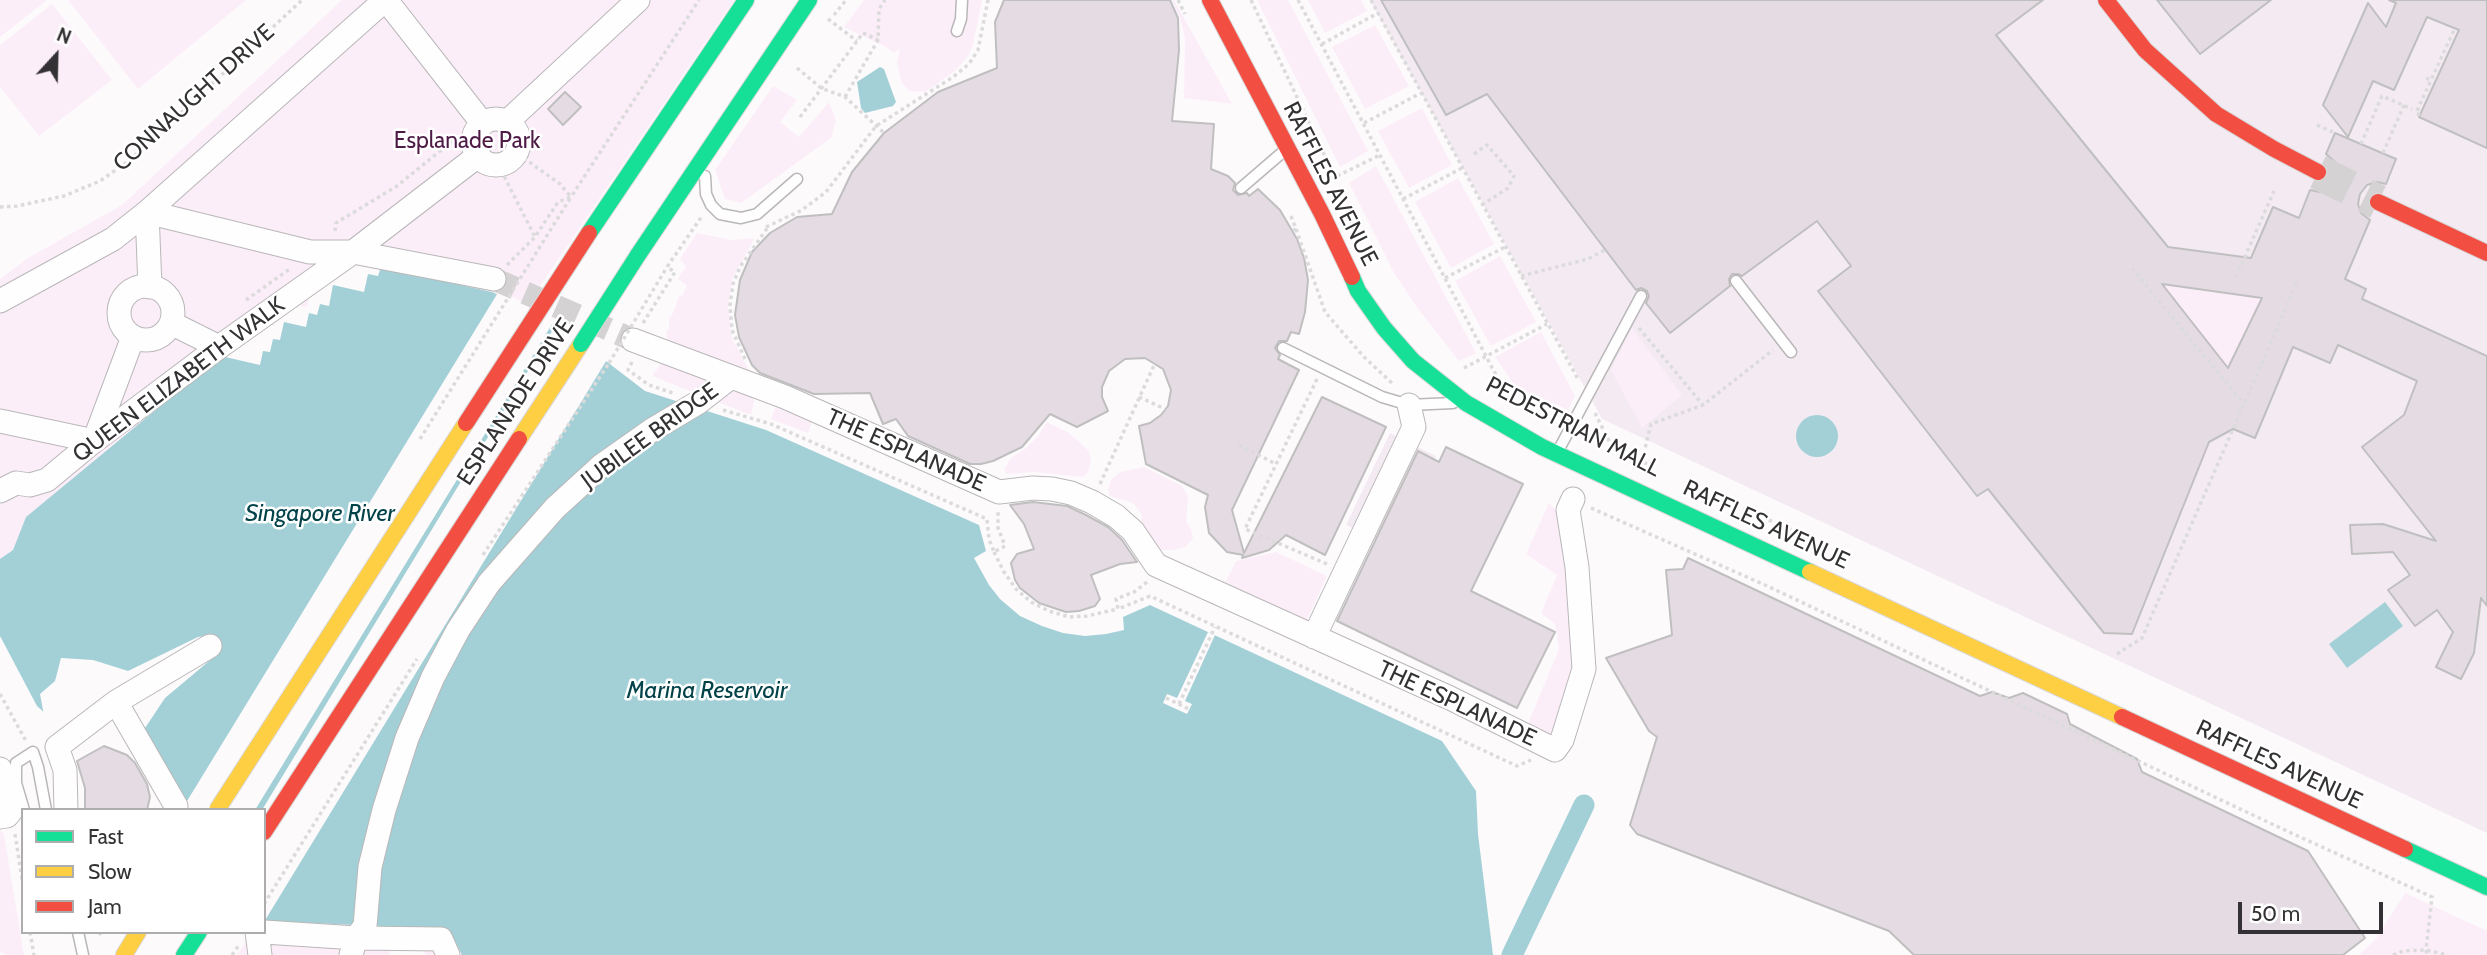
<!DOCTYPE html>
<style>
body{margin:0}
#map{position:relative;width:2487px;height:955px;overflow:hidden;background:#fdfafc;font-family:Cabin,sans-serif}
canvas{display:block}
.legend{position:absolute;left:21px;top:808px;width:245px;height:126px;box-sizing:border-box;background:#fff;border:2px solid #adadad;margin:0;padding:9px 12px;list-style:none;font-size:21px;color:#333133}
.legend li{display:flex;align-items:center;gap:14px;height:35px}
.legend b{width:35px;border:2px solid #adadad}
.north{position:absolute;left:21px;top:21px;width:70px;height:70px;-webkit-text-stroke:5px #fff;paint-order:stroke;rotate:22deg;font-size:19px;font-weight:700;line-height:28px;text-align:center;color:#333133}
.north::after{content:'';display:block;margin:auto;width:24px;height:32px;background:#333133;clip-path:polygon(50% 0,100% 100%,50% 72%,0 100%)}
.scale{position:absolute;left:2238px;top:902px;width:145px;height:32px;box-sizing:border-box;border:4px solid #333133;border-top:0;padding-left:9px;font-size:21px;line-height:24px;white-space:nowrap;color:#333133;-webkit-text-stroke:5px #fff;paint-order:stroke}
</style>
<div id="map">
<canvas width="2487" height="955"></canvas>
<ul class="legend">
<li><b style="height:9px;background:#16e098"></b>Fast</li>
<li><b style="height:9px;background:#ffcf43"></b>Slow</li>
<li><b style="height:9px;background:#f24e42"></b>Jam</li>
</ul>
<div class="north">N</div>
<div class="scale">50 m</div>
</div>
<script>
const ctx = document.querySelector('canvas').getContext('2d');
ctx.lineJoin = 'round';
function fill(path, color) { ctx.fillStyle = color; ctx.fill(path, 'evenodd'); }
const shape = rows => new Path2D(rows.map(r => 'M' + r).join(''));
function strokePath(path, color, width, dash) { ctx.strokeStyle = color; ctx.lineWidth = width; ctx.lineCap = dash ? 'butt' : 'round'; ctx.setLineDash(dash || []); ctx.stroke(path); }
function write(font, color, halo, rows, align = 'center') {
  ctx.font = font + ' Cabin,sans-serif'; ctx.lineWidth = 5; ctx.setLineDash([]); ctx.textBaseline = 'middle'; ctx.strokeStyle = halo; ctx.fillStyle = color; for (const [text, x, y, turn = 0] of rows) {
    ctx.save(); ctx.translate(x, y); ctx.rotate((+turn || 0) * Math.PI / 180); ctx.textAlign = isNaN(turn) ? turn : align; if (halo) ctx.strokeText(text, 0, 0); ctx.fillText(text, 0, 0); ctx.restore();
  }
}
const built = shape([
 [1370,0,2487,0,2487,833,1602,419],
 [1390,433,1436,456,1392,547,1346,525]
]);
const green = shape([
 [0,0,47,0,0,37],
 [68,0,246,0,138,89],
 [342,0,734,0,526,307,492,292,336,259,331,282,313,278,307,307,279,301,274,326,246,321,220,356,26,517,13,550,0,559,0,279,28,258,122,205],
 [864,0,982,0,973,45,968,56,956,70,934,86,925,92,909,91,902,83,899,72,897,61,900,49,893,53,888,48,844,27],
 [1172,0,1174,0,1232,104,1184,98,1185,38,1180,18],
 [1257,0,1288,0,1368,151,1340,167],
 [1308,0,1361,0,1367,11,1325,33],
 [52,4,112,80,39,136,0,87,0,45],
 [1375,25,1409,86,1365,109,1332,47],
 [773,86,797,100,780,122,799,137,829,102,836,121,831,138,741,203,725,199,715,170],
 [1422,108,1452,165,1409,188,1378,131],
 [1376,166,1476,353,1459,361,1416,306,1393,271,1349,183],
 [1458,178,1494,244,1451,268,1415,202],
 [697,233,731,240,755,238,733,277,728,305,732,338,750,372,673,346,667,338,666,331,669,330,669,317,671,317,680,295,682,296,687,286,678,279,686,266,680,259],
 [1500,256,1536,322,1491,346,1455,281],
 [2162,285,2262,298,2228,368],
 [1632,328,1682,395,1642,428,1611,370],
 [1541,332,1575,396,1568,410,1516,387,1495,357],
 [662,362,755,396,751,415,652,376],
 [776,407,812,421,808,433,771,419],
 [1047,422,1069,433,1089,451,1091,462,1088,472,1083,477,1033,472,1007,474,1004,470,1011,458,1026,448,1038,436],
 [1144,467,1182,486,1188,496,1186,522,1191,529,1193,539,1185,547,1174,550,1160,550,1150,545,1143,537,1141,513,1133,503,1110,496,1108,489,1112,479,1120,472],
 [1549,503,1562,516,1581,635,1558,738,1527,726,1559,649,1555,624,1541,613,1557,575,1526,554],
 [1276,552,1327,576,1305,624,1224,585,1236,561],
 [0,830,4,834,24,955,7,955,0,952],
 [2405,893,2487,931,2487,955,2359,955,2375,940],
 [264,921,450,929,462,955,426,955,422,948,392,946,389,955,237,955,252,932]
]);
const water = shape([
 [880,67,884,69,896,102,893,106,865,113,861,108,857,82],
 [381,267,492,292,526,307,602,358,645,391,766,430,979,525,986,551,974,558,989,585,1000,599,1020,616,1042,626,1063,633,1085,636,1106,634,1124,630,1123,617,1150,605,1442,741,1476,791,1478,834,1493,955,462,955,449,929,264,921,264,810,190,810,143,731,165,698,221,651,214,635,198,637,128,671,93,660,61,658,55,681,40,694,45,721,0,738,0,559,13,550,26,517,221,356,260,365,263,351,270,352,273,339,280,340,284,322,306,327,309,313,317,315,320,304,329,306,333,285,364,292,368,274,378,276],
 '1796 436a21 21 0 1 1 42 0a21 21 0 1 1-42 0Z',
 [2385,602,2403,626,2347,668,2329,644]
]);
const pier = shape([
 [499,291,528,304,554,321,255,810,186,810,184,806],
 [557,323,608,358,264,922,264,810,262,810],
 [1208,632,1215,635,1185,701,1192,704,1187,714,1163,703,1167,694,1177,698],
 [0,636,37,706,48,716,49,721,46,724,0,741]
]);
const canal = shape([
 [1512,955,1584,805]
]);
const building = shape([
 [1004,0,1170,0,1178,18,1179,50,1172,121,1214,124,1211,169,1228,176,1235,183,1233,190,1238,195,1247,193,1249,196,1258,189,1280,210,1297,239,1304,258,1308,280,1305,312,1299,334,1291,332,1287,341,1279,341,1275,348,1280,355,1278,359,1299,370,1232,510,1244,553,1322,397,1386,427,1325,555,1286,535,1269,550,1242,558,1243,555,1227,552,1209,533,1205,507,1208,495,1146,464,1139,426,1150,423,1161,415,1168,406,1171,390,1163,369,1145,358,1125,359,1109,371,1102,387,1102,397,1108,411,1077,427,1050,414,1022,447,993,461,981,464,970,464,908,436,896,419,883,424,870,393,814,394,760,373,752,365,739,337,735,315,740,280,752,252,770,233,797,217,832,214,852,172,884,133,938,92,997,68,995,22,1004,0],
 [1381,0,2043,0,1996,35,2168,247,2251,258,2273,207,2299,218,2310,190,2320,192,2328,189,2335,182,2338,172,2335,162,2326,154,2335,133,2396,159,2386,184,2377,182,2367,185,2360,194,2358,204,2361,213,2370,220,2345,279,2366,289,2362,299,2487,356,2487,606,2481,598,2474,653,2461,679,2436,667,2453,632,2437,610,2415,626,2388,590,2410,575,2393,552,2352,554,2350,525,2383,524,2436,541,2362,447,2404,415,2417,381,2338,345,2330,363,2293,347,2255,438,2233,429,2209,442,2132,634,2104,633,1988,489,1977,496,1818,291,1851,266,1817,221,1742,276,1738,274,1732,274,1729,279,1730,286,1670,333,1646,303,1649,296,1647,291,1641,288,1636,290,1487,94,1446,115,1381,0],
 [2162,284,2262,298,2228,368,2162,284],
 [2157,0,2271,0,2200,54,2157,0],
 [2389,0,2487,0,2487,148,2419,117,2459,30,2427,17,2394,90,2373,81,2348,137,2323,105,2368,3,2386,27,2396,3,2389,0],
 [565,92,581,107,563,125,548,109,565,92],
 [1446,447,1523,484,1471,591,1555,632,1517,708,1337,621,1418,451,1439,462,1446,447],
 [1033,502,1067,506,1086,515,1108,527,1122,540,1137,562,1120,564,1091,575,1100,599,1095,606,1079,611,1066,612,1039,603,1020,588,1015,580,1011,563,1017,554,1034,549,1024,524,1010,505,1033,502],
 [1688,558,1980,696,1992,692,2009,698,2023,693,2067,714,2070,724,2137,759,2142,772,2308,851,2365,938,2343,955,1914,955,1889,931,1637,834,1630,825,1657,737,1649,731,1606,658,1672,635,1666,570,1683,569,1688,558],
 [104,746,127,755,135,763,147,784,150,797,147,810,85,810,85,788,77,761,104,746]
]);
const streetTunnel = shape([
 [494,279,633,340]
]);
const primaryTunnel = shape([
 [2318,172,2378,202]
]);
const path = shape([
 [1178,0,1185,14],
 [1251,0,1331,169],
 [1298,0,1506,394],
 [1371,0,1579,381],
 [834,15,846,0],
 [828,19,857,41],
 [1322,44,1378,13],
 [797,68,821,88,845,97,884,133],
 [2426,78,2431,80,2455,28],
 [845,97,878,40,879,9,885,0],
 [2420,115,2416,113,2431,80],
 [800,117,863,33,878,40],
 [1364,123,1421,93],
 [2317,125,2335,133],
 [2361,144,2382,96,2412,109],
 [2383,153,2404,105],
 [518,154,560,184,571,197],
 [1474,154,1487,145,1514,176,1508,188,1482,205],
 [498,164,535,237],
 [1331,179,1380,155],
 [1403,199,1462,168],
 [0,207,17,206,64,196,100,181,130,160,302,0],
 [1291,216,1296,229,1291,231],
 [766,227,802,210,826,192,876,126,953,77,969,64,978,50,988,0],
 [1296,229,1325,312,1364,357,1393,384],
 [335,231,336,223,397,186,451,142,463,140],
 [507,265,535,237,558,202,571,197,699,0],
 [2132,268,2244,404],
 [1521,276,1588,259,1605,250],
 [2236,277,2274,191],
 [1445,278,1505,247],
 [246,300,291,268],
 [643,323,675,272,667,267,700,219,704,221],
 [1639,328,1703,405],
 [745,359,732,330,730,305,733,284,740,267,768,227],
 [632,362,628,370,649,385,673,393],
 [1464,368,1547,324],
 [1317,379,1245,529,1327,564],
 [1139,397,1165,409],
 [723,410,771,424,987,519,989,539,994,552,1005,546,998,528,998,512],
 [1595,413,1613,449],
 [1239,445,1276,464],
 [1632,457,1647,464],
 [1642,461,1651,424,1703,405,1773,350],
 [1100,484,1155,363],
 [1591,508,1765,585,2289,832,2432,897,2426,950,2427,955],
 [1743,509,1809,537],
 [994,552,1004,572,1016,589,1031,602,1049,611,1069,617,1087,616,1118,609],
 [483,555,609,363],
 [1147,582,1134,592,1116,599,1118,609,1150,596,1517,766,1531,760],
 [2117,654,2142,638,2297,282],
 [0,694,26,741],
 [1166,698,1189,709],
 [1179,704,1215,627],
 [15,834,23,885],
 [264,904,417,659],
 [30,932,34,955],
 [99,935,101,932],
 [232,955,239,945],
 [2393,955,2403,951,2426,950,2448,955]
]);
const lane = shape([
 [957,31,961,19,962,0],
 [705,176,706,194,711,205,720,214,741,218,757,214,797,179],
 [1241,188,1284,151],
 [1736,281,1791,352],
 [1283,348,1382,397,1409,405,1453,403],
 [1558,451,1641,296],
 [24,810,16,783,16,763,33,752,38,767,46,810],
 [78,932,83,955]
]);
const street = shape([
 [386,0,483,124],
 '473 142a23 23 0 1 1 46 0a23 23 0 1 1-46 0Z',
 [508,121,638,0],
 '119 313a27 27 0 1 1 54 0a27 27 0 1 1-54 0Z',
 [150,287,147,212,310,252,353,252,494,279],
 [0,301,113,239,147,212,385,0],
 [171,323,219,347],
 [633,340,785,397,999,492,1033,488,1052,489,1071,493,1092,502,1116,516,1133,531,1156,565,1450,698,1555,750,1562,740,1584,669,1577,567,1568,510,1573,499],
 [0,421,94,441,133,337],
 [0,491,16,483,30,485,47,480,94,441,219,347,353,252,479,155],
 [1314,637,1414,427,1409,405],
 [116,702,210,646],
 [0,769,11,811,7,816,0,817],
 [66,810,65,770,57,747,116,702,176,806],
 [257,932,260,955],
 [264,932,356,938,441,939,448,955],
 [351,955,356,938,365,926,370,867,384,810,407,738,433,677,458,630,489,583,555,508,601,466,652,430,699,402,731,377]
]);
const fast = shape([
 [589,233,746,0],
 [638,255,809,0],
 [1352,277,1358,291,1384,328,1413,361,1466,403,1542,447,1810,572],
 [2405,849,2487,887],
 [184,955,199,932]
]);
const slow = shape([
 [519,439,581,344],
 [1810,572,2122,717],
 [124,955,138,932]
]);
const jam = shape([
 [1210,0,1322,214,1352,277],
 [2106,0,2145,50,2216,114,2274,149,2318,172],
 [2378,202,2487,253],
 [2122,717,2405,849],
 [264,832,519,439]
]);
const pathBridge = shape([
 [609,363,667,267],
 [420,439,571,197]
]);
const fastBridge = shape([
 [581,344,638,255]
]);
const slowBridge = shape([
 [217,810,466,423]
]);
const jamBridge = shape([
 [466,423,589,233]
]);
const streetNames = [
 ["CONNAUGHT DRIVE",194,98,-42],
 ["RAFFLES AVENUE",1330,184,63],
 ["QUEEN ELIZABETH WALK",179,380,-37],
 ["ESPLANADE DRIVE",516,402,-57],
 ["PEDESTRIAN MALL",1573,427,27],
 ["JUBILEE BRIDGE",650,436,-36],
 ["THE ESPLANADE",906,451,24],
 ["RAFFLES AVENUE",1766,525,25],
 ["THE ESPLANADE",1457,704,25],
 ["RAFFLES AVENUE",2279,765,25]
];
const parkNames = [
 ["Esplanade Park",467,141]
];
const waterNames = [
 ["Singapore River",320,514],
 ["Marina Reservoir",707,691]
];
fill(built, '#f4ebf2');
fill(green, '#fceef9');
fill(water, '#a3d0d7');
fill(pier, '#fdfafc');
strokePath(canal, '#a3d0d7', 21);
fill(building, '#e5dce3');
strokePath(building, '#c0bfc0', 2);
strokePath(streetTunnel, '#d5d2d4', 23, [23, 11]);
strokePath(primaryTunnel, '#d5d2d4', 35, [35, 18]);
strokePath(lane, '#b9b7b8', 13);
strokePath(street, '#b9b7b8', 25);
strokePath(fast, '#d9d8d9', 18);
strokePath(slow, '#d9d8d9', 18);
strokePath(jam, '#d9d8d9', 18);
strokePath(path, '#dcdbdc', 3.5, [3.5, 3.5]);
strokePath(lane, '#fffeff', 10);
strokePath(street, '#fffeff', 23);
strokePath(fast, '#16e098', 16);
strokePath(slow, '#ffcf43', 16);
strokePath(jam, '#f24e42', 16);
strokePath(fastBridge, '#d9d8d9', 18, []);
strokePath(slowBridge, '#d9d8d9', 18, []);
strokePath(jamBridge, '#d9d8d9', 18, []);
strokePath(pathBridge, '#dcdbdc', 3.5, [3.5, 3.5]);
strokePath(fastBridge, '#16e098', 16);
strokePath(slowBridge, '#ffcf43', 16);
strokePath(jamBridge, '#f24e42', 16);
write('23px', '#333133', '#fff', streetNames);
write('23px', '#4e1b47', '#fff', parkNames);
write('italic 24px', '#024249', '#fff', waterNames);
</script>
